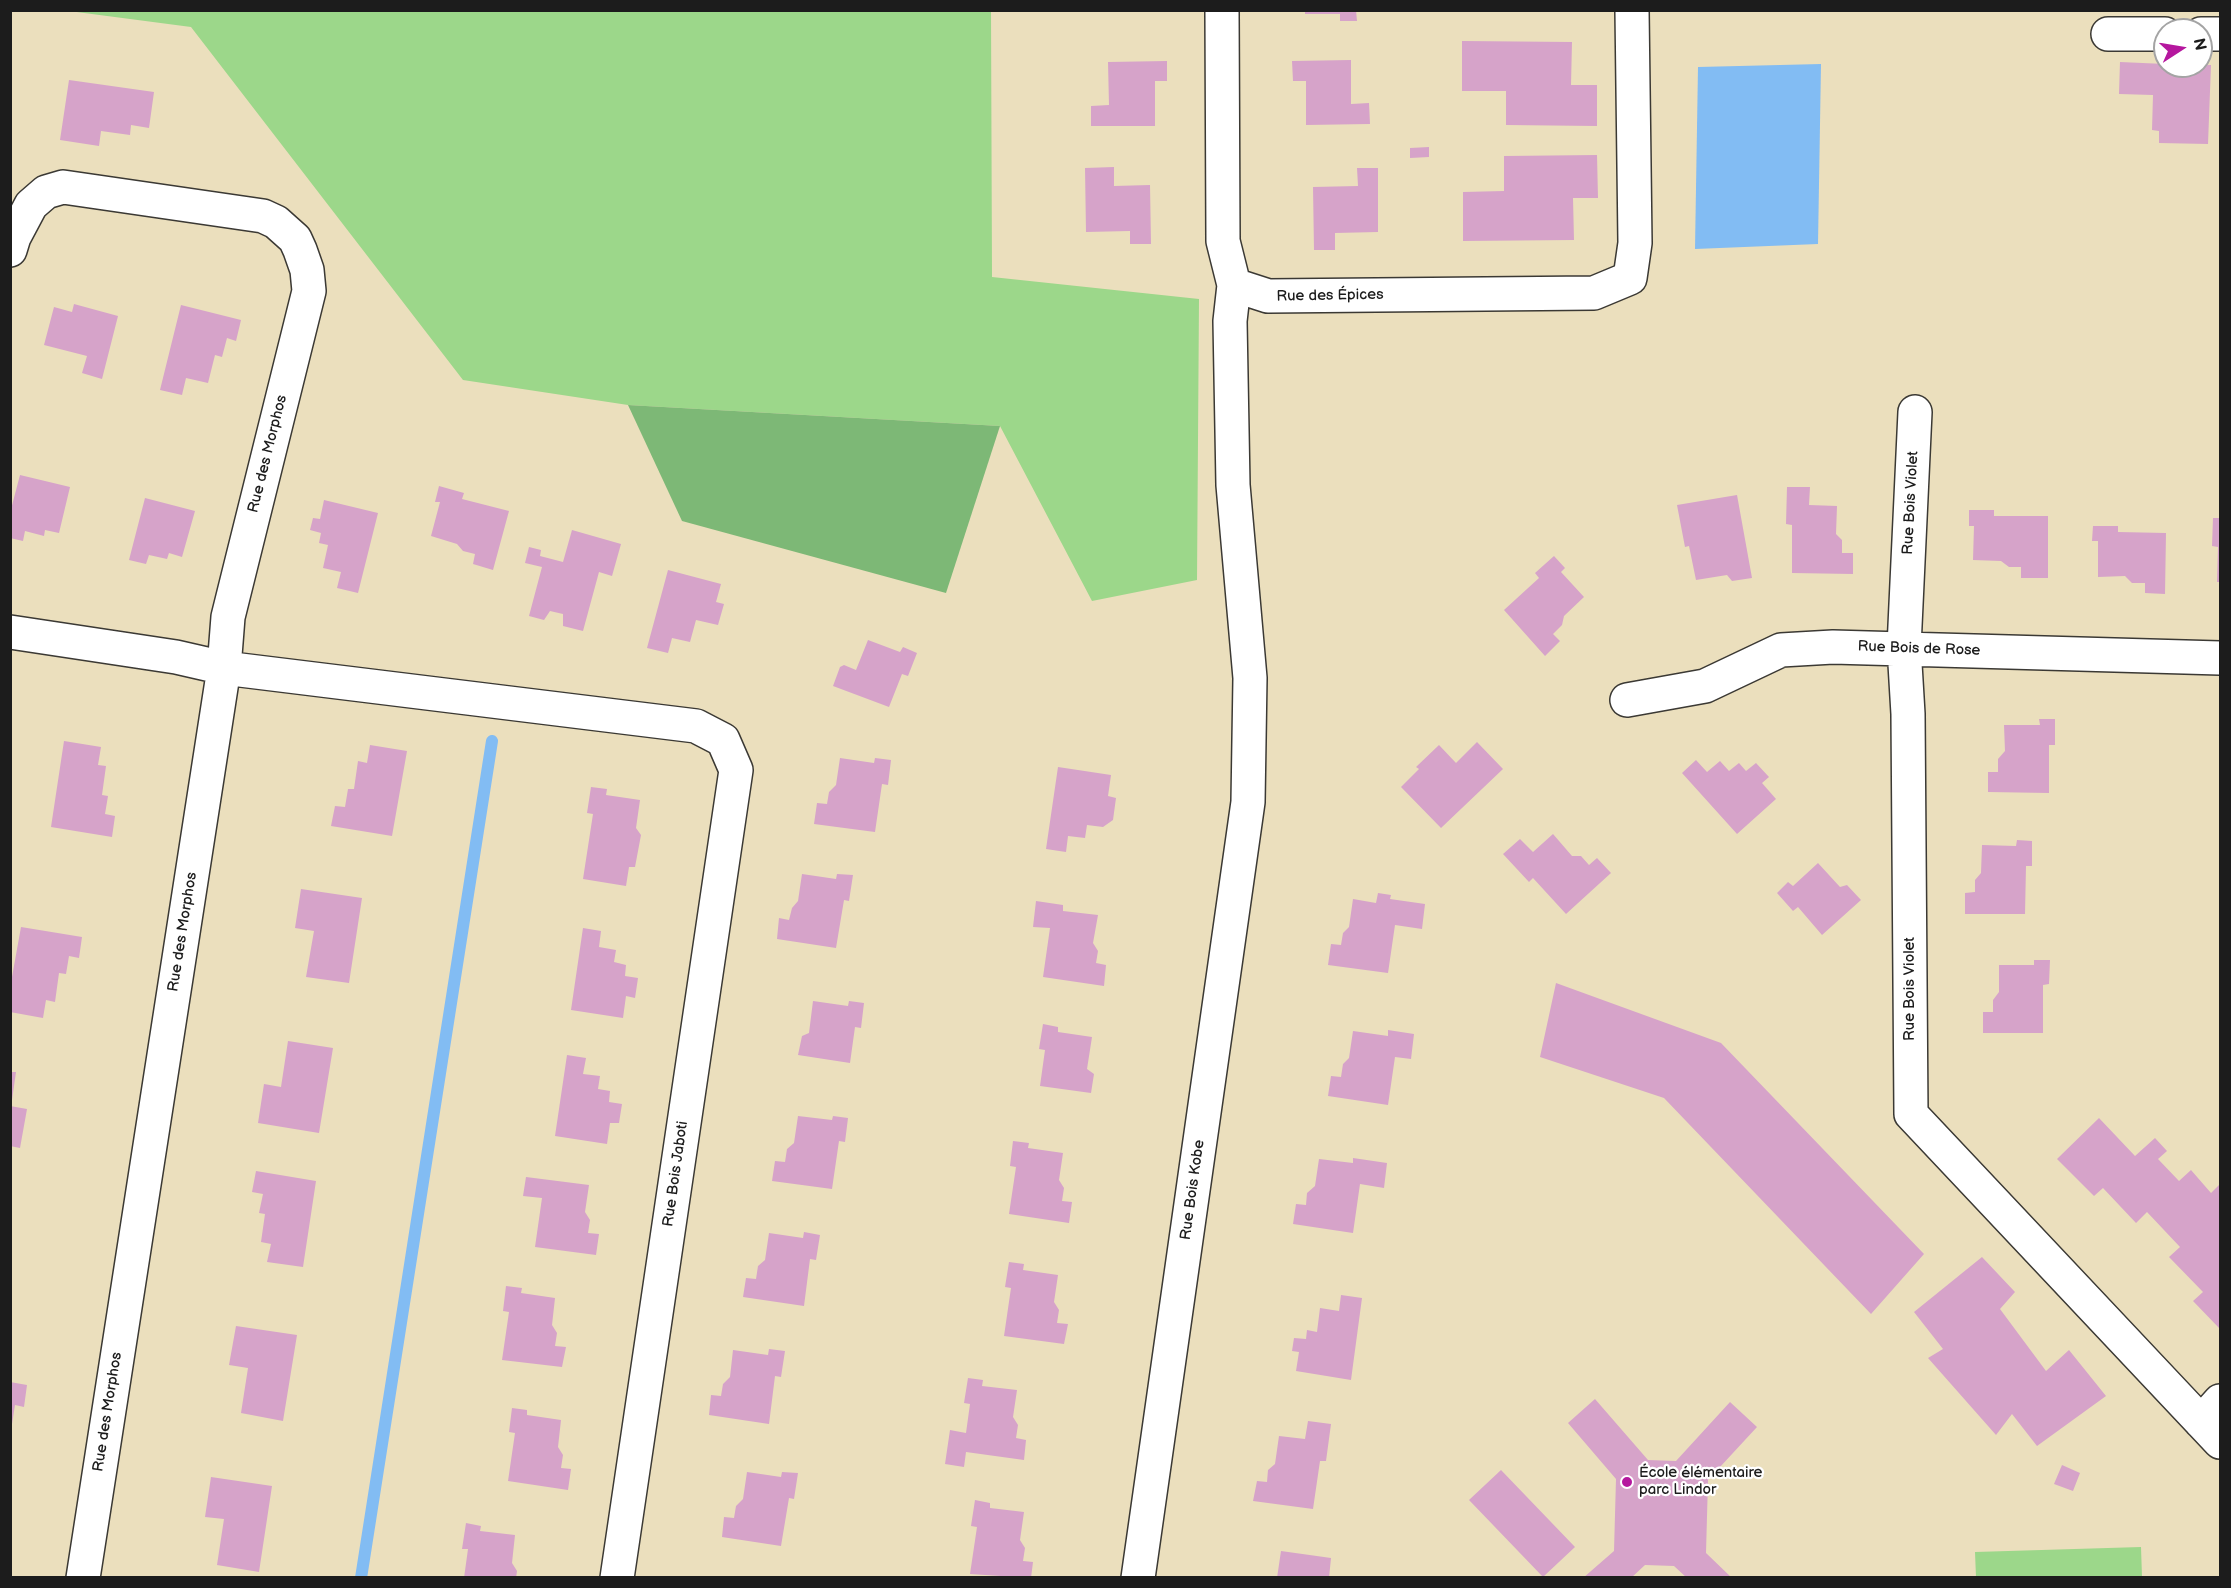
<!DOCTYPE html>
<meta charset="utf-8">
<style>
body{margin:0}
#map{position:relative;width:2231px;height:1588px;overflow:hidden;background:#ebdfbd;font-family:"Balsamiq Sans",sans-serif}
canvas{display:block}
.frame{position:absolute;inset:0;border:12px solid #1c1c1c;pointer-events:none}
.north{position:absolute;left:2153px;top:18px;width:60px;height:60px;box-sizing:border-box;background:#fff;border:2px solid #a4a4a4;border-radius:50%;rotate:78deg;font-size:16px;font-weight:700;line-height:24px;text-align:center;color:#1c1c1c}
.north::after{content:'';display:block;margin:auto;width:21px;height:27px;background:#b5179e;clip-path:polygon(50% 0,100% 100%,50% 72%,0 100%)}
</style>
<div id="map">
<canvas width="2231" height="1588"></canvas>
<div class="frame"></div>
<div class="north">N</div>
</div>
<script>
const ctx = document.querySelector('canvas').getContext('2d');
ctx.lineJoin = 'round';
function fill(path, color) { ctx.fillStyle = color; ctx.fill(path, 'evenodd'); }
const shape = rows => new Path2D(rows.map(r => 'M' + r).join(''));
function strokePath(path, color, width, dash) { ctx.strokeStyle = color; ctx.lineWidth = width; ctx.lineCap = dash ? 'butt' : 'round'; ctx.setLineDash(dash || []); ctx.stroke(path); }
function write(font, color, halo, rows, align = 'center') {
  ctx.font = font + ' "Balsamiq Sans",sans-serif'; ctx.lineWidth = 4.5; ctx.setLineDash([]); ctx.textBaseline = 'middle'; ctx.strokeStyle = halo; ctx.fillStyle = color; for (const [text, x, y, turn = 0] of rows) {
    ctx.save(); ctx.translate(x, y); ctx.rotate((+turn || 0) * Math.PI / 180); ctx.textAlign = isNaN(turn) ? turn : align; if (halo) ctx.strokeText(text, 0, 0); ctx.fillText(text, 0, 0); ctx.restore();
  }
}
const green = shape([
 [69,11,991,11,992,277,1199,299,1197,580,1092,601,1000,426,628,405,463,380,191,27],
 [2141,1547,2142,1577,1976,1577,1975,1552]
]);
const forest = shape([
 [628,405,1000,426,946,593,682,521]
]);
const water = shape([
 [1821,64,1818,244,1695,249,1698,67]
]);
const stream = shape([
 [361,1578,492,741]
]);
const building = shape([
 [1305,10,1356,10,1357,21,1340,21,1340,14,1305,14],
 [1462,41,1572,42,1571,85,1597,85,1597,126,1506,125,1506,91,1462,91],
 [1351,60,1351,104,1369,103,1370,124,1306,125,1306,81,1293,81,1292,61],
 [1167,61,1167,81,1155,81,1155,126,1091,126,1091,106,1109,105,1108,62],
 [2120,62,2165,64,2165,66,2211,65,2208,144,2159,143,2159,131,2152,130,2153,95,2119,94],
 [69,80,154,92,149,128,131,125,130,135,101,131,99,146,60,140],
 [1429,147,1429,157,1410,158,1410,148],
 [1597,155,1598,198,1573,198,1574,240,1463,241,1463,192,1504,191,1504,156],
 [1114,167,1114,186,1150,185,1151,244,1130,244,1130,231,1086,232,1085,168],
 [1357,168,1378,168,1378,232,1335,233,1335,250,1314,250,1313,187,1358,186],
 [74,304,118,316,102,379,82,373,87,356,44,345,54,307,72,312],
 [181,305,241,320,236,341,227,338,222,357,215,355,208,383,186,378,182,395,160,390],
 [20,475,70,487,59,533,45,530,44,536,25,531,23,541,10,538,10,513],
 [439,486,464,493,462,499,509,511,493,570,473,564,475,554,463,551,457,544,431,536,440,502,435,502],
 [1787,487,1810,487,1809,505,1837,506,1836,534,1842,540,1842,553,1853,553,1853,574,1792,573,1792,525,1786,524],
 [1737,495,1752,578,1732,581,1727,575,1696,580,1689,546,1685,547,1677,505],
 [145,498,195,511,182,557,169,553,167,559,149,555,146,564,129,560],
 [324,500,378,513,358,593,337,588,341,572,323,568,328,545,319,543,321,533,310,530,313,518,320,519],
 [1969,510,1994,510,1994,516,2048,516,2048,578,2021,578,2021,567,2009,567,2001,561,1973,560,1974,526,1969,526],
 [2213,518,2220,518,2220,582,2217,582,2218,547,2212,546],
 [2093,526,2118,526,2118,532,2166,533,2165,594,2145,593,2145,583,2132,583,2125,576,2098,577,2098,541,2092,541],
 [572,530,621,544,612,576,599,572,583,631,563,626,563,614,550,611,544,620,529,616,542,567,525,563,529,547,541,550,540,556,563,562],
 [1554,556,1565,568,1561,572,1584,597,1564,616,1562,625,1553,634,1560,641,1545,656,1504,610,1539,578,1535,573],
 [668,570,721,584,716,602,724,604,718,625,696,620,690,642,672,638,668,653,647,648],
 [868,640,900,652,903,647,917,653,908,676,902,674,889,707,833,686,840,667,844,665,856,670],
 [2039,719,2055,719,2055,745,2049,745,2049,793,1988,792,1988,772,1998,772,1998,759,2005,751,2004,725,2040,725],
 [64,741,101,747,98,765,106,766,102,795,108,796,105,814,115,816,112,837,51,827],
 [1477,742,1503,769,1441,828,1401,787,1419,769,1416,767,1439,745,1456,763],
 [370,745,407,751,392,836,331,826,335,806,345,807,348,789,354,789,358,761,367,763],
 [840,758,874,763,875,758,891,760,888,785,882,784,875,832,814,824,817,803,827,804,829,792,836,785],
 [1696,760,1707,772,1720,761,1729,771,1739,763,1746,771,1756,763,1769,777,1762,783,1776,799,1737,834,1682,773],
 [1058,767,1111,775,1108,796,1116,798,1113,820,1103,827,1087,825,1085,838,1068,836,1066,852,1046,849],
 [591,787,607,789,606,795,640,800,636,828,641,835,635,867,629,867,626,886,583,879,593,814,587,813],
 [1553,834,1572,856,1581,856,1589,865,1597,858,1611,873,1566,914,1533,878,1529,882,1503,854,1520,839,1533,852],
 [2017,840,2032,841,2032,866,2026,866,2025,914,1965,914,1965,893,1975,892,1975,880,1981,873,1982,845,2016,846],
 [1818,863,1840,887,1847,885,1861,900,1822,935,1798,907,1793,911,1777,893,1788,882,1793,886],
 [802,874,836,879,837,874,853,875,849,901,844,900,836,948,777,939,779,918,789,920,792,908,798,901],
 [301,889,362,898,349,983,306,977,314,931,295,928],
 [1378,893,1391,895,1390,899,1425,904,1422,929,1395,925,1388,973,1328,965,1331,944,1341,945,1343,933,1349,927,1353,899,1376,903],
 [1036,901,1063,905,1063,911,1098,915,1093,943,1098,951,1096,963,1106,965,1104,986,1043,977,1050,928,1033,927],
 [21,927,82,937,79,958,69,956,66,974,59,973,55,1002,46,1000,43,1018,10,1012,10,988],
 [583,928,601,931,599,947,616,950,614,962,626,965,625,976,638,978,635,998,626,996,623,1018,571,1010],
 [2034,960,2050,960,2049,984,2043,985,2043,1033,1983,1033,1983,1012,1993,1012,1993,1000,1999,992,1999,965,2034,965],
 [1556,983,1721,1043,1924,1254,1871,1314,1664,1098,1540,1057],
 [813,1001,848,1006,849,1001,864,1003,861,1028,855,1027,850,1063,798,1055,802,1036,809,1033],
 [1043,1024,1058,1027,1058,1032,1092,1037,1087,1069,1094,1074,1091,1093,1040,1086,1045,1050,1039,1049],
 [1388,1030,1414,1034,1411,1059,1395,1057,1388,1105,1328,1096,1331,1076,1341,1077,1343,1064,1349,1058,1353,1031,1388,1036],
 [288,1041,333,1048,319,1133,258,1123,264,1084,281,1087],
 [567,1055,586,1058,583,1074,600,1076,598,1089,610,1091,609,1102,622,1104,619,1123,610,1123,607,1144,555,1136],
 [10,1072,16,1072,12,1100,10,1100],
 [10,1106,27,1109,20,1148,10,1146],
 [798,1116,832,1120,833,1116,848,1118,845,1142,839,1141,832,1189,772,1181,775,1161,785,1162,787,1149,794,1143],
 [2099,1118,2135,1156,2155,1138,2167,1151,2158,1159,2179,1181,2191,1170,2211,1193,2220,1184,2220,1329,2193,1301,2203,1292,2169,1257,2180,1247,2147,1212,2136,1223,2103,1188,2094,1196,2057,1159],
 [1013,1141,1029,1143,1028,1148,1063,1153,1059,1180,1064,1188,1062,1201,1072,1202,1069,1223,1009,1214,1016,1167,1010,1166],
 [1353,1158,1387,1163,1384,1188,1360,1184,1353,1233,1293,1224,1296,1204,1306,1205,1307,1193,1315,1186,1319,1159,1353,1163],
 [256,1171,316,1181,303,1267,267,1262,271,1244,261,1242,265,1214,259,1213,263,1194,252,1192],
 [526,1177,589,1185,585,1212,590,1220,588,1233,599,1234,596,1255,535,1247,542,1198,523,1196],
 [804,1232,820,1235,816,1260,810,1259,804,1306,743,1297,746,1278,756,1279,758,1266,765,1260,769,1233,803,1238],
 [1982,1257,2015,1292,2000,1309,2046,1371,2069,1350,2106,1396,2037,1446,2012,1414,1996,1435,1928,1358,1943,1349,1914,1312],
 [1009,1262,1024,1264,1023,1270,1058,1275,1054,1302,1059,1310,1057,1323,1068,1324,1064,1344,1004,1336,1011,1288,1005,1287],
 [506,1286,522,1288,521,1293,555,1298,552,1325,557,1333,555,1346,566,1347,562,1367,502,1360,509,1312,503,1311],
 [1341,1295,1362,1298,1351,1380,1296,1371,1299,1352,1292,1351,1294,1338,1306,1339,1307,1330,1317,1332,1320,1308,1339,1311],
 [236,1326,297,1335,283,1421,241,1413,248,1368,229,1365],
 [769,1349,785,1351,781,1377,775,1376,769,1424,709,1415,711,1395,721,1396,723,1384,730,1377,733,1350,768,1355],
 [968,1378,983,1380,982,1386,1017,1390,1013,1417,1018,1425,1016,1438,1026,1440,1024,1460,966,1452,964,1467,945,1464,950,1430,966,1433,970,1404,964,1403],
 [10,1382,27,1385,24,1407,15,1405,12,1424],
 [1595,1399,1648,1460,1676,1461,1730,1402,1757,1427,1708,1480,1706,1553,1732,1578,1687,1578,1674,1566,1645,1565,1631,1578,1583,1578,1614,1551,1616,1479,1568,1423],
 [512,1408,527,1410,527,1415,561,1420,558,1447,563,1455,561,1468,571,1469,568,1490,508,1481,515,1433,509,1432],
 [1308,1421,1331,1424,1326,1461,1320,1461,1313,1509,1253,1501,1257,1481,1267,1482,1268,1470,1275,1464,1279,1436,1305,1439],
 [2062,1465,2080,1473,2073,1491,2054,1484],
 [1501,1470,1575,1547,1543,1577,1469,1500],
 [747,1472,781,1477,782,1472,798,1473,794,1499,789,1498,781,1546,722,1537,724,1517,734,1518,736,1506,743,1499],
 [211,1477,272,1486,259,1572,217,1565,224,1519,205,1517],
 [975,1500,990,1503,990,1508,1024,1512,1020,1540,1025,1548,1023,1561,1033,1562,1031,1578,970,1574,977,1527,971,1526],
 [466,1523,481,1526,480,1531,515,1535,512,1563,517,1571,516,1578,464,1578,468,1549,462,1549],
 [1281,1551,1331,1558,1329,1578,1277,1578]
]);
const minor = shape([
 [1222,10,1223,241,1234,285,1268,296,1594,293,1630,278,1635,243,1632,10],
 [2108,34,2165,34],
 [2201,34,2220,34],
 [10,250,14,237,31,205,46,192,63,187,263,216,276,222,295,239,300,250,307,270,309,291,228,617,224,668,83,1578],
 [1915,412,1904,647,1908,714,1911,1114,2220,1442],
 [10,632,176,657,224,668,696,726,723,740,736,770,617,1578],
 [1627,700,1705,686,1781,650,1833,647,2220,658],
 [2201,1422,2220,1401],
 [1138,1578,1248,802,1250,678,1233,485,1230,321,1234,285]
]);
const markers = [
 [1627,1482,6,"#b5179e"]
];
const streetNames = [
 ["Rue des Épices",1330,296,-1],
 ["Rue des Morphos",268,454,-76],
 ["Rue Bois Violet",1911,503,-87],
 ["Rue Bois de Rose",1919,649,2],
 ["Rue des Morphos",183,932,-81],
 ["Rue Bois Violet",1910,989,-90],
 ["Rue Bois Jaboti",676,1174,-82],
 ["Rue Bois Kobe",1193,1190,-82],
 ["Rue des Morphos",108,1412,-81]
];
const poiNames = [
 ["École élémentaire",1639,1473],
 ["parc Lindor",1639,1490]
];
fill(green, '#9cd78a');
fill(forest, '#7db876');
fill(water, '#82bcf3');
strokePath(stream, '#82bcf3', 12);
fill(building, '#d6a3c9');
strokePath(minor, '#3b3934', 36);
strokePath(minor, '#fff', 33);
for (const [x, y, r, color] of markers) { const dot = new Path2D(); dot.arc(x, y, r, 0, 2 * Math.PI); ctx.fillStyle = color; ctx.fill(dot); strokePath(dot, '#fff', 2); }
write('15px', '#1c1c1c', '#fff', streetNames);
write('15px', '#1c1c1c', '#fff', poiNames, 'left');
</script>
